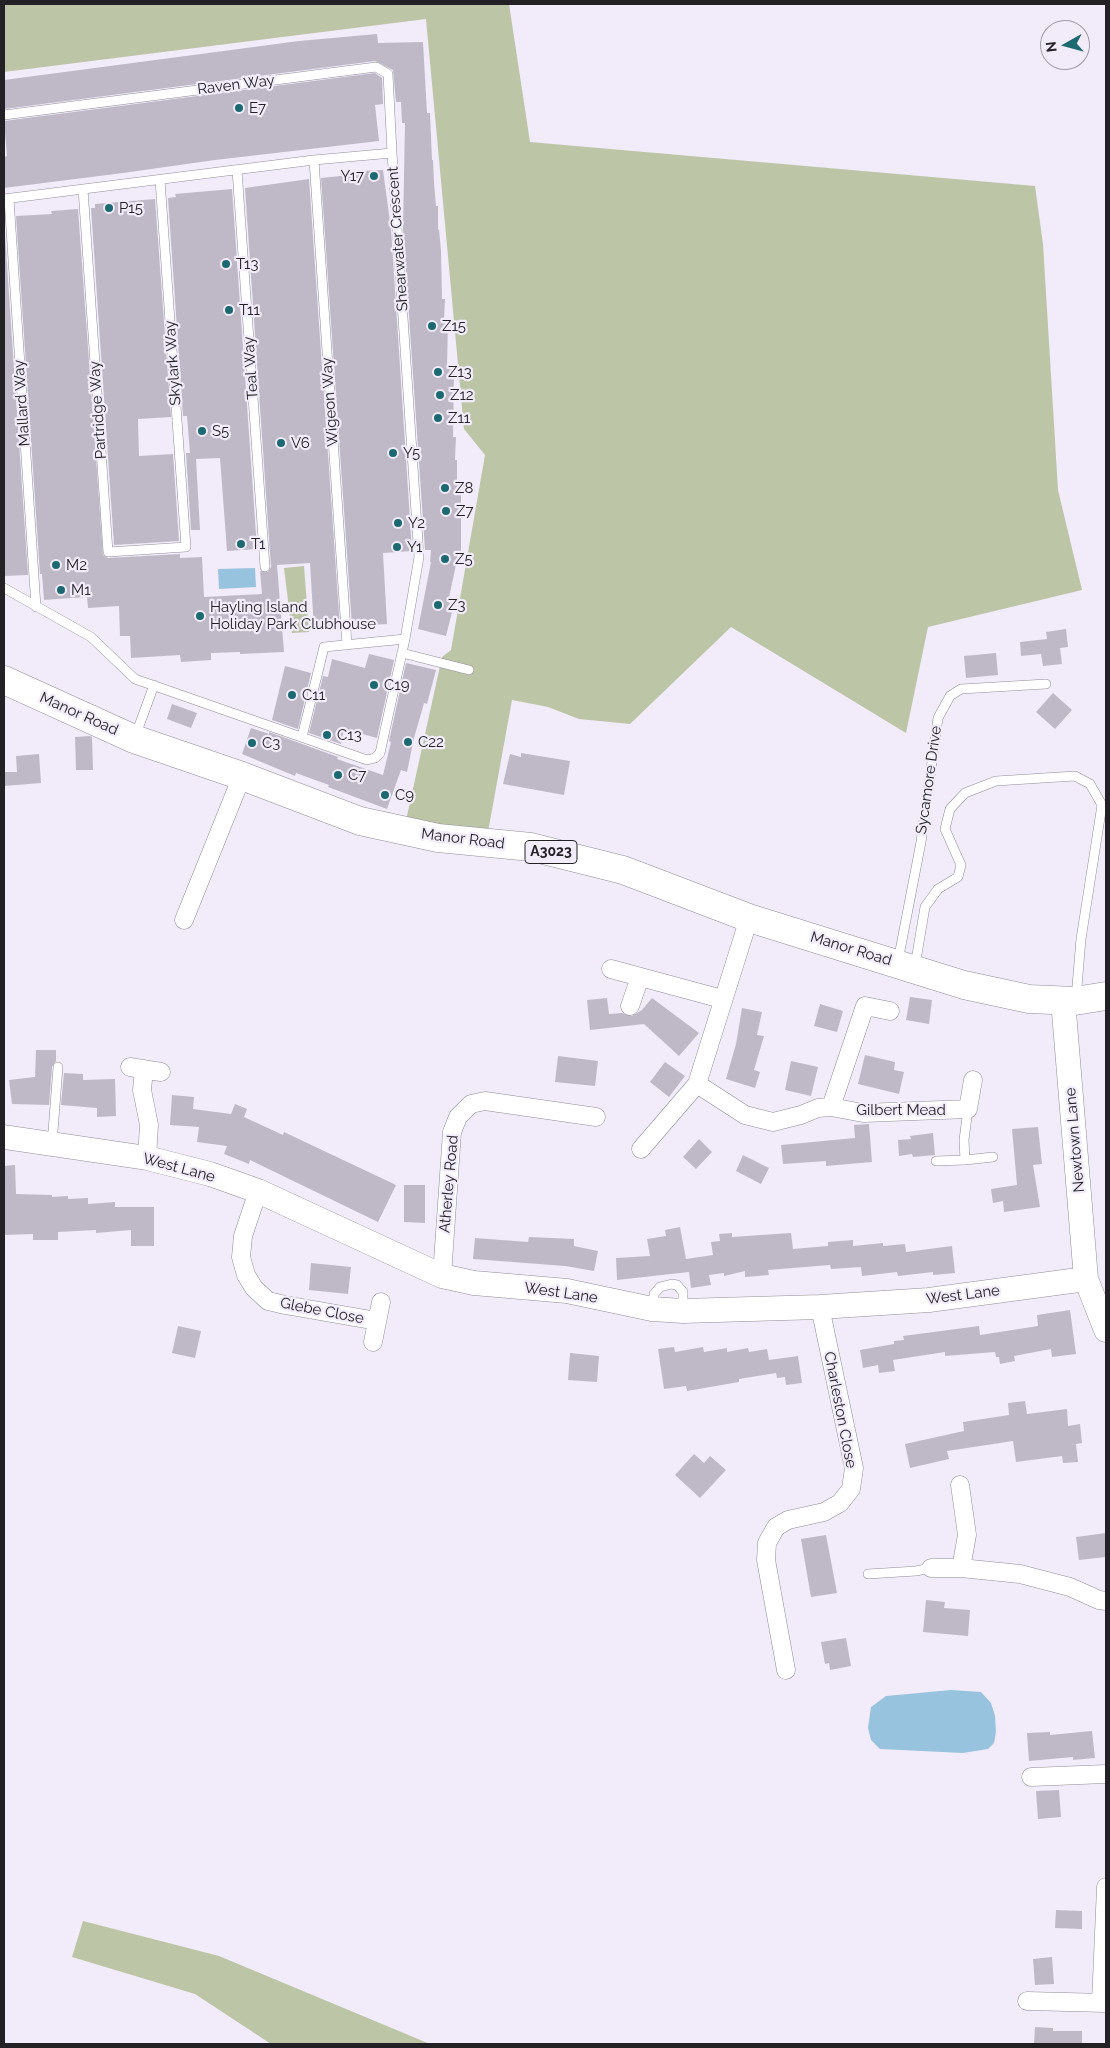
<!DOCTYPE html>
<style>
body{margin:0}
#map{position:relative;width:1110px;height:2048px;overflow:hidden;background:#f2ecfa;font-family:Raleway,sans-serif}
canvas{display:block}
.frame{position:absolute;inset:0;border:5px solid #232126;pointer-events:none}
.north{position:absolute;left:1040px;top:20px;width:50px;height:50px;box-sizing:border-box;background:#f2ecfa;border:1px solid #9f9ba5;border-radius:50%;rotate:263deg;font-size:14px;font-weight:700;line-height:20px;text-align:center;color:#232126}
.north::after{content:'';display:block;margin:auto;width:18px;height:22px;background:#1d6971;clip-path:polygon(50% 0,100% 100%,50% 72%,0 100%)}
</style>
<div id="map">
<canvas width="1110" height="2048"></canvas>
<div class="frame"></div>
<div class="north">N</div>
</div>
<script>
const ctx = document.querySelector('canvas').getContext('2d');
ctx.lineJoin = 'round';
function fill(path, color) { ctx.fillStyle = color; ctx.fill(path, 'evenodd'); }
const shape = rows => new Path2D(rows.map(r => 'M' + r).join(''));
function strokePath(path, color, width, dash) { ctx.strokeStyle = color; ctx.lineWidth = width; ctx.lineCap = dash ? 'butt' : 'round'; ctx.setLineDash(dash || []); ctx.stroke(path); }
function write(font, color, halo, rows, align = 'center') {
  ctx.font = font + ' Raleway,sans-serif'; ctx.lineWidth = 4.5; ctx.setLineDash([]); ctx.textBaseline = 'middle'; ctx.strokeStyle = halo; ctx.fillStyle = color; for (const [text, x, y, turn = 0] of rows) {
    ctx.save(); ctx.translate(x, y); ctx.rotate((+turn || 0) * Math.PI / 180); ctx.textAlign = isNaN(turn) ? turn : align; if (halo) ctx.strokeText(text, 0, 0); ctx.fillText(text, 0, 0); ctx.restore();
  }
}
const green = shape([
 [4,4,509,4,530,142,1035,186,1043,244,1058,490,1082,590,928,627,906,733,731,627,630,724,579,719,548,707,512,700,488,832,405,825,442,657,451,650,485,455,464,429,426,19,4,72],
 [304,566,309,632,292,633,284,568],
 [83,1921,219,1956,430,2044,271,2044,195,1994,72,1957]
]);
const water = shape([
 [255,568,256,587,219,589,218,569],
 [951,1690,981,1692,991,1703,995,1716,996,1732,994,1743,988,1749,963,1753,880,1749,871,1740,868,1728,871,1707,886,1696]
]);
const building = shape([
 [377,34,378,43,423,42,427,113,430,113,432,160,433,160,434,183,436,206,438,206,438,230,439,229,441,251,442,299,445,299,444,321,448,321,447,368,454,368,453,437,456,437,455,460,457,460,457,483,461,483,461,555,460,566,456,565,448,602,454,604,446,636,418,629,431,562,430,562,431,550,425,550,403,228,405,123,402,123,401,102,396,102,393,70,375,61,4,109,4,80,299,41],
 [375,73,382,78,383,104,375,105,379,141,215,160,123,173,4,188,4,157,7,156,4,121],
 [383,170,391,229,412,551,383,553,387,624,352,626,321,178,360,174,360,171],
 [309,179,340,628,314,630,310,563,277,565,284,652,240,654,240,652,211,653,211,660,181,662,180,655,131,658,130,636,120,636,119,606,88,608,87,597,44,600,42,574,40,574,16,216,52,214,51,211,78,209,103,555,108,558,180,554,180,558,202,557,204,597,262,594,260,571,268,572,271,567,245,188],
 [232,189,257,549,227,551,220,458,196,459,200,530,191,530,186,453,190,453,187,416,183,416,168,198,176,197,175,194],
 [155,199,171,417,138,419,139,456,173,454,179,541,114,545,91,208,95,208,95,204],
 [4,221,28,575,4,576],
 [1066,629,1068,647,1060,648,1062,664,1043,666,1041,654,1021,656,1020,642,1047,639,1046,632],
 [996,653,998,675,966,678,964,656],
 [369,654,394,660,377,738,344,729,341,744,309,733,323,676,328,677,332,659,365,668],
 [406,663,436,670,427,704,424,703,414,738,407,772,401,770,387,809,328,787,329,785,296,773,295,776,242,754,251,728,269,734,269,732,338,757,337,759,383,775,391,742,389,741],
 [285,666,311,673,298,729,272,720],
 [1053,693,1072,710,1055,729,1036,712],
 [172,704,197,713,191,728,167,719],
 [90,736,92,737,93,770,76,770,75,737],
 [521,753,570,761,564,795,503,784,510,754,521,757],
 [39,754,41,783,4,786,4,772,17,772,16,756],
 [910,997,932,1000,929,1024,906,1020],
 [607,998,609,1014,622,1013,632,1016,642,1010,652,998,699,1033,679,1056,644,1024,590,1030,587,1000],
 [820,1004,843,1011,837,1032,814,1026],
 [742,1008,762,1012,757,1035,764,1036,754,1070,760,1072,755,1088,726,1079,736,1044],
 [36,1050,56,1050,56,1061,52,1067,49,1105,12,1104,9,1080,35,1077],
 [865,1055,895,1062,894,1070,904,1072,899,1094,858,1084],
 [558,1056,598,1061,595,1086,555,1082],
 [791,1061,818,1067,811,1096,785,1090],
 [665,1062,685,1076,669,1097,650,1082],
 [64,1073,83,1074,83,1080,115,1079,116,1116,97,1117,97,1108,61,1105],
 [172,1095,194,1097,193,1109,231,1114,235,1104,247,1109,244,1117,283,1135,284,1132,396,1185,378,1222,250,1160,249,1164,224,1154,227,1146,197,1142,199,1127,170,1125],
 [869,1124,872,1162,826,1166,826,1161,783,1164,781,1145,855,1138,854,1125],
 [1038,1127,1042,1164,1033,1165,1040,1207,1004,1212,1003,1201,993,1203,991,1189,1017,1185,1012,1129],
 [933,1133,935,1155,913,1157,912,1154,899,1156,898,1140,911,1139,910,1136],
 [699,1139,712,1152,696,1169,683,1157],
 [743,1155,769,1168,761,1184,736,1171],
 [15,1165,16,1194,52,1195,52,1197,68,1196,68,1199,88,1198,88,1204,115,1202,115,1207,154,1207,154,1246,131,1246,131,1230,96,1233,96,1230,58,1232,58,1240,33,1240,33,1234,4,1235,4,1166],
 [404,1185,425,1185,425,1223,404,1222],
 [680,1227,686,1259,713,1255,711,1242,720,1241,719,1234,732,1233,732,1237,791,1233,793,1249,828,1246,828,1242,853,1240,853,1246,883,1243,883,1246,905,1244,906,1252,952,1246,955,1273,933,1275,933,1272,898,1276,897,1272,862,1276,861,1267,831,1269,830,1265,768,1270,769,1275,745,1277,745,1271,724,1276,724,1273,709,1275,711,1285,691,1288,689,1272,617,1280,616,1258,650,1256,647,1239,666,1236,665,1230],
 [529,1237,574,1239,574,1246,598,1251,594,1271,565,1266,473,1259,475,1238,528,1242],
 [311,1263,351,1267,348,1294,309,1290],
 [1070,1310,1076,1354,1052,1357,1051,1349,1014,1356,1015,1361,1000,1364,999,1357,996,1357,995,1352,945,1356,945,1352,893,1360,895,1371,879,1373,878,1365,863,1368,860,1350,894,1344,894,1341,904,1340,903,1336,979,1326,980,1335,1038,1326,1037,1315],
 [178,1326,201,1331,195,1358,172,1353],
 [674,1347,675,1352,703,1347,704,1352,727,1348,727,1352,748,1348,749,1352,767,1349,769,1360,798,1356,802,1383,786,1385,785,1377,777,1378,776,1373,739,1379,739,1382,687,1391,686,1386,664,1389,658,1349],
 [570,1353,599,1356,597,1382,568,1380],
 [1025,1401,1027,1414,1067,1409,1068,1426,1080,1424,1082,1443,1076,1444,1078,1462,1063,1463,1062,1456,1016,1462,1013,1441,947,1451,949,1459,910,1468,905,1444,964,1431,963,1422,1009,1415,1008,1403],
 [694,1454,704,1463,710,1456,726,1470,700,1498,675,1475],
 [1106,1533,1106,1557,1079,1560,1076,1537],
 [826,1535,837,1593,811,1597,801,1539],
 [926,1600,945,1602,944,1608,970,1610,968,1636,923,1632],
 [846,1638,851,1666,830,1670,829,1663,825,1664,821,1642],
 [1092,1731,1095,1758,1073,1760,1073,1757,1029,1761,1027,1733,1050,1732,1050,1735],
 [1059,1790,1061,1817,1038,1819,1036,1791],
 [1056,1910,1082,1911,1082,1929,1055,1928],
 [1052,1957,1054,1984,1035,1985,1033,1959],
 [1035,2027,1053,2028,1053,2031,1082,2031,1082,2044,1034,2044]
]);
const lane = shape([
 [4,115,376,67,388,74,392,153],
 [314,160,347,645],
 [237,170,265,567],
 [83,189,108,552,186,547,160,180],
 [4,199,314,160,392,153,419,557,405,639,380,753,375,758,367,760,135,679,91,637,4,588],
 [9,199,36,607],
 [402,653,469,670],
 [135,737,154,685],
 [302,737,324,647,405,639],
 [898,961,921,842,938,718,950,696,961,689,1046,684],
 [915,966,925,907,938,889,958,877,961,865,945,829,950,809,965,793,996,781,1075,776,1090,784,1102,805,1081,939,1076,998],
 [52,1144,58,1067],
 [965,1160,993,1157],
 [936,1161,965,1160,964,1140,968,1109],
 [653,1308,654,1294,660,1287,672,1284,677,1285,683,1292,683,1311],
 [868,1574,916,1571,931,1568]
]);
const street = shape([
 [184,920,242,776],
 [611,969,722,999],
 [630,1006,640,977],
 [130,1067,161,1072],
 [144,1069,142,1090,149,1125,147,1158],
 [697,1084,745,1115,773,1122,801,1115,818,1108,831,1107,863,1113,968,1109,973,1080],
 [831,1107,865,1006,890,1011],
 [641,1149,697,1084,749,918],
 [258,1191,243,1236,241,1257,246,1275,254,1288,268,1301,285,1305,377,1321],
 [442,1276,452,1132,458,1117,471,1104,485,1101,596,1117],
 [373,1342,381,1302],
 [960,1485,967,1535,961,1568,1020,1574,1070,1587,1099,1600,1106,1601],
 [931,1568,961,1568],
 [786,1670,766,1560,767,1543,776,1527,788,1520,824,1512,840,1503,851,1489,854,1468,820,1307],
 [1031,1777,1106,1774],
 [1027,2001,1106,2003],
 [1101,2003,1106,1887]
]);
const secondary = shape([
 [1063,1000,1086,1279,1106,1330],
 [4,1137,147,1158,210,1174,258,1191,442,1276,474,1283,567,1291,652,1309,683,1311,820,1307,929,1300,1086,1279]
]);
const primary = shape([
 [4,680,134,739,242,776,360,821,438,838,531,847,623,870,749,918,964,985,1029,999,1075,1001,1106,996]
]);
const markers = [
 [239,108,5,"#1d6971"],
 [374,176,5,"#1d6971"],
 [109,208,5,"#1d6971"],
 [226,264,5,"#1d6971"],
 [229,310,5,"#1d6971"],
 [432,326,5,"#1d6971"],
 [438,372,5,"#1d6971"],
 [440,395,5,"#1d6971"],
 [438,418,5,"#1d6971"],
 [202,431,5,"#1d6971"],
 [281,443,5,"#1d6971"],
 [393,453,5,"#1d6971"],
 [445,488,5,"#1d6971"],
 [446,511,5,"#1d6971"],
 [398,523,5,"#1d6971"],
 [241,544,5,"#1d6971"],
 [397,547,5,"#1d6971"],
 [445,559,5,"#1d6971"],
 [56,565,5,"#1d6971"],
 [61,590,5,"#1d6971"],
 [438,605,5,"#1d6971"],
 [200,616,5,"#1d6971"],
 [374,685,5,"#1d6971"],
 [292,695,5,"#1d6971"],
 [327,735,5,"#1d6971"],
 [408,742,5,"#1d6971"],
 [252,743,5,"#1d6971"],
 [338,775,5,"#1d6971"],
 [385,795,5,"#1d6971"]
];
const shields = [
 [551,852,52]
];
const shieldNames = [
 ["A3023",551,852]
];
const streetNames = [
 ["Raven Way",236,85,-7],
 ["Shearwater Crescent",398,239,-94],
 ["Skylark Way",173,363,-94],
 ["Teal Way",251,368,-94],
 ["Wigeon Way",330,402,-94],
 ["Mallard Way",22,403,-94],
 ["Partridge Way",98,410,-94],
 ["Manor Road",79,714,24],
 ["Sycamore Drive",929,780,-82],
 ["Manor Road",463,839,7],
 ["Manor Road",851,949,17],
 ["Gilbert Mead",901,1110],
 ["Newtown Lane",1075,1140,-95],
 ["West Lane",179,1168,15],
 ["Atherley Road",449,1184,-85],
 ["West Lane",561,1293,8],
 ["West Lane",963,1295,-7],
 ["Glebe Close",322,1311,11],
 ["Charleston Close",840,1410,79]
];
const poiNames = [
 ["E7",249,108],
 ["Y17",364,176,"right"],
 ["P15",119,208],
 ["T13",236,264],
 ["T11",239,310],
 ["Z15",442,326],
 ["Z13",448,372],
 ["Z12",450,395],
 ["Z11",448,418],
 ["S5",212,431],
 ["V6",291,443],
 ["Y5",403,453],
 ["Z8",455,488],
 ["Z7",456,511],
 ["Y2",408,523],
 ["T1",251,544],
 ["Y1",407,547],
 ["Z5",455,559],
 ["M2",66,565],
 ["M1",71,590],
 ["Z3",448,605],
 ["Hayling Island",210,607],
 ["Holiday Park Clubhouse",210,624],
 ["C19",384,685],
 ["C11",302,695],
 ["C13",337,735],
 ["C22",418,742],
 ["C3",262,743],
 ["C7",348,775],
 ["C9",395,795]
];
fill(green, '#bcc5a6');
fill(water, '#98c3df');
fill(building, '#bfb9c7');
strokePath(lane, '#918c99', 10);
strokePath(street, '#918c99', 19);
strokePath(secondary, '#918c99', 25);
strokePath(primary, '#918c99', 29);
strokePath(lane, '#fff', 9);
strokePath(street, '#fff', 18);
strokePath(secondary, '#fff', 24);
strokePath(primary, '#fff', 28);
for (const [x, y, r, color] of markers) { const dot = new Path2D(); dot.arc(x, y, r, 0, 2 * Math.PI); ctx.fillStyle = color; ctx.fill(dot); strokePath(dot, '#f2ecfa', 2); }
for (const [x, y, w] of shields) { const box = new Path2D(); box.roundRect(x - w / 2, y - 11.5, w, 23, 4); ctx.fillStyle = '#f2ecfa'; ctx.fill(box); strokePath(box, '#232126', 1); }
write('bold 14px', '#232126', null, shieldNames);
write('15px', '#232126', '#f2ecfa', streetNames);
write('15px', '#232126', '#f2ecfa', poiNames, 'left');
</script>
